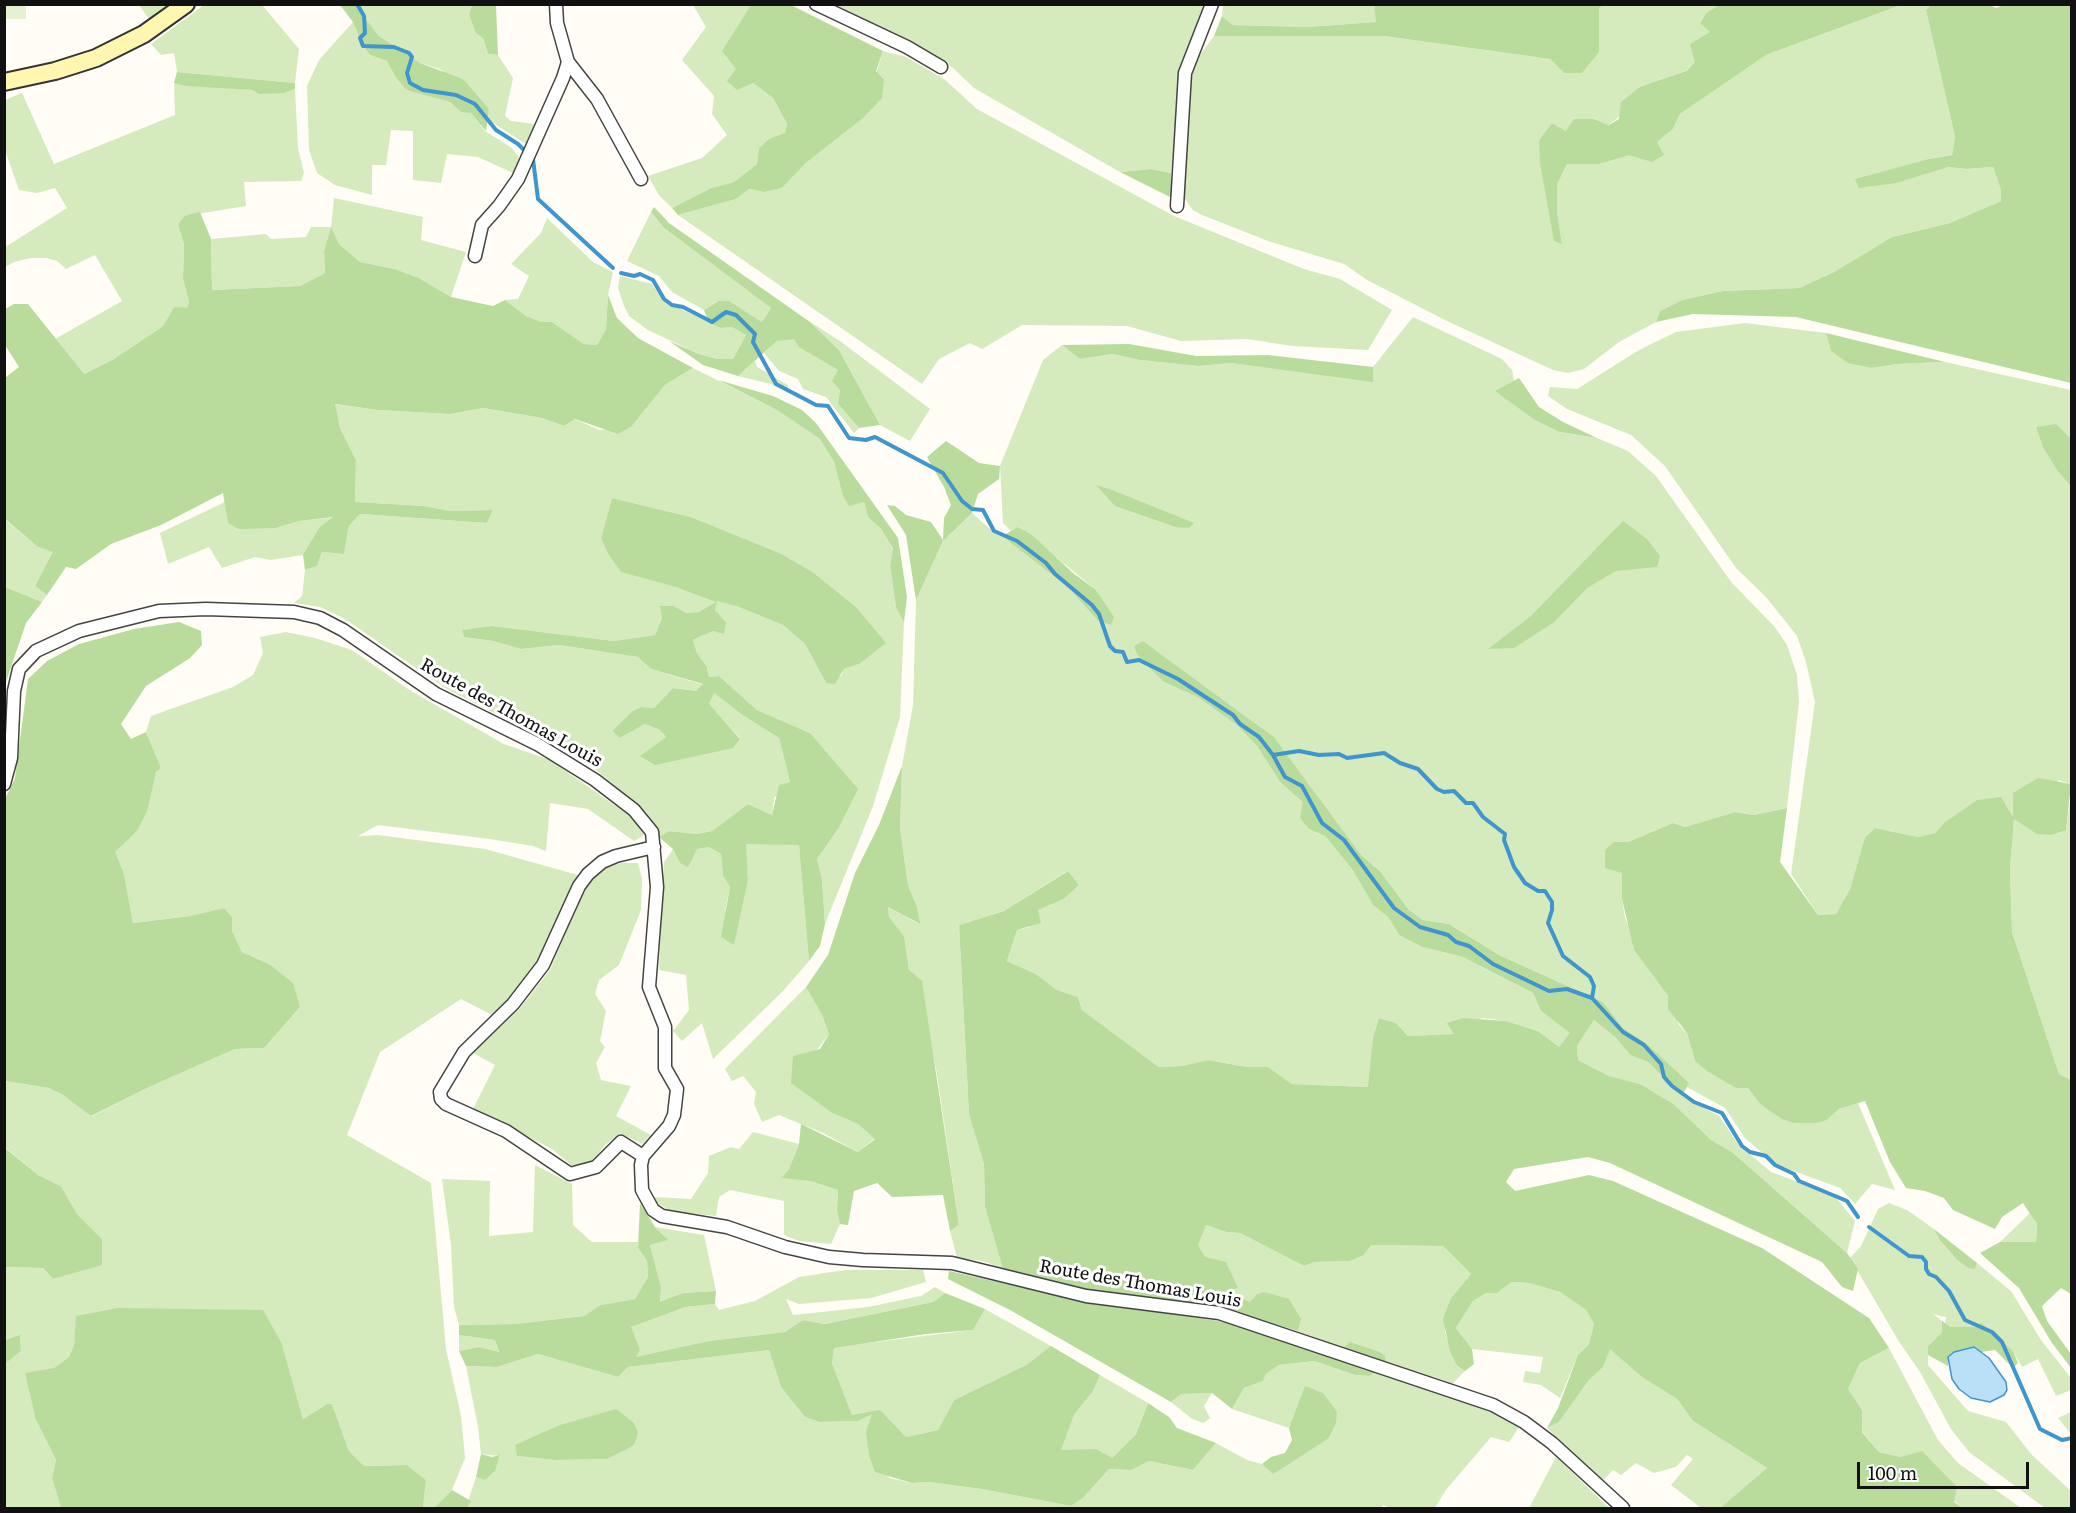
<!DOCTYPE html>
<style>
body{margin:0}
#map{position:relative;width:2076px;height:1513px;overflow:hidden;background:#fffdf5;font-family:Literata,serif}
canvas{display:block}
.frame{position:absolute;inset:0;border:6px solid #111;pointer-events:none}
.scale{position:absolute;left:1857px;top:1462px;width:172px;height:27px;box-sizing:border-box;border:3px solid #111;border-top:0;padding-left:8px;font-size:18px;line-height:21px;white-space:nowrap;color:#111;-webkit-text-stroke:4px #fff;paint-order:stroke}
</style>
<div id="map">
<canvas width="2076" height="1513"></canvas>
<div class="frame"></div>
<div class="scale">100 m</div>
</div>
<script>
const ctx = document.querySelector('canvas').getContext('2d');
ctx.lineJoin = 'round';
function fill(path, color) { ctx.fillStyle = color; ctx.fill(path, 'evenodd'); }
const shape = rows => new Path2D(rows.map(r => 'M' + r).join(''));
function strokePath(path, color, width, dash) { ctx.strokeStyle = color; ctx.lineWidth = width; ctx.lineCap = dash ? 'butt' : 'round'; ctx.setLineDash(dash || []); ctx.stroke(path); }
function write(font, color, halo, rows, align = 'center') {
  ctx.font = font + ' Literata,serif'; ctx.lineWidth = 6; ctx.setLineDash([]); ctx.textBaseline = 'middle'; ctx.strokeStyle = halo; ctx.fillStyle = color; for (const [text, x, y, turn = 0] of rows) {
    ctx.save(); ctx.translate(x, y); ctx.rotate((+turn || 0) * Math.PI / 180); ctx.textAlign = isNaN(turn) ? turn : align; if (halo) ctx.strokeText(text, 0, 0); ctx.fillText(text, 0, 0); ctx.restore();
  }
}
const green = shape([
 [1374,4,1377,22,1307,27,1233,25,1222,16,1223,5],
 [1602,4,1721,5,1706,13,1700,22,1710,32,1695,62,1685,71,1664,79,1609,125,1594,119,1566,131,1552,123,1539,140,1544,184,1562,244,1557,211,1557,185,1567,164,1599,164,1657,142,1673,129,1680,114,1766,55,1901,5,1931,5,1926,10,1955,137,1952,155,1929,159,1928,171,1948,167,1967,169,1993,167,2001,190,2001,201,1950,223,1892,237,1834,272,1799,288,1723,291,1682,300,1660,311,1656,322,1619,342,1584,369,1568,373,1553,370,1447,321,1367,280,1344,264,1268,241,1202,215,1193,210,1185,199,1183,181,1188,85,1194,63,1214,36,1384,36,1550,59,1564,73,1599,52,1599,9],
 [139,5,168,5,149,19],
 [204,5,262,5,299,49,295,83,177,72,174,53,161,55,151,44],
 [355,5,472,5,469,14,483,38,488,54,498,55,513,78,505,116,511,121,534,124,526,144,487,119,489,109,440,69,420,63,379,36],
 [693,5,751,5,739,27,753,83,773,98,787,124,785,134,769,139,759,148,757,164,734,182,711,188,672,208,659,195,648,176,702,158,727,135,712,114,714,96,682,60,706,27],
 [837,5,1206,5,1180,81,1171,173,1151,169,1120,172,974,88,952,67,923,49],
 [353,22,361,44,370,55,387,61,407,89,450,102,461,112,471,112,485,131,512,148,520,159,513,173,478,157,447,154,441,183,413,180,413,131,391,130,386,165,372,165,372,195,335,185,317,173,309,150,307,86,319,60],
 [883,51,906,57,944,79,977,109,1174,216,1304,269,1340,279,1392,310,1368,350,1293,346,1247,339,1181,341,1127,326,1022,325,982,349,970,343,939,359,922,384,678,215,736,199,749,189,764,192,782,188,806,163,862,119],
 [174,83,285,93,295,89,298,148,304,173,301,181,244,182,246,206,184,216,178,226,184,244,183,279,189,302,187,309,174,307,163,326,112,360,84,374,55,339,122,301,95,255,66,269,57,261,47,258,31,258,14,262,5,267,5,247,67,208,55,188,37,193,19,190,5,150,5,100,22,93,54,164,175,115],
 [334,198,423,217,421,240,466,252,451,297,419,278,395,269,360,262,339,244,331,228,324,251,325,273,300,286,212,290,211,239,266,234,271,239,306,237,311,227,331,227],
 [651,212,664,228,771,308,762,322,729,301,717,301,704,310,672,292,659,276,627,261],
 [547,218,593,262,613,272,608,295,606,329,597,345,584,344,552,322,542,322,526,316,505,300,518,299,529,276,511,264,541,233],
 [620,276,652,284,664,301,721,328,732,327,746,335,733,359,717,359,699,354,648,330,629,316,624,306,618,288],
 [1413,317,1502,359,1512,370,1514,381,1496,391,1560,432,1597,438,1628,451,1656,476,1732,583,1774,626,1787,645,1797,675,1799,702,1787,808,1754,815,1735,812,1685,827,1673,823,1628,842,1614,842,1622,873,1622,899,1625,918,1632,935,1634,950,1668,996,1679,1025,1687,1033,1695,1061,1736,1088,1748,1088,1760,1104,1827,1120,1839,1109,1858,1103,1895,1190,1872,1184,1855,1204,1840,1188,1775,1164,1745,1138,1725,1108,1687,1087,1688,1083,1646,1043,1623,1028,1603,1002,1499,955,1449,924,1423,920,1409,910,1380,871,1362,856,1274,737,1143,641,1164,682,1199,698,1238,726,1257,746,1280,782,1304,802,1309,829,1325,836,1352,869,1373,905,1388,917,1399,935,1422,947,1463,957,1533,993,1541,1011,1571,1033,1559,1047,1538,1031,1506,1021,1482,1018,1455,1034,1408,1036,1396,1023,1379,1018,1373,1037,1369,1087,1292,1084,1268,1067,1247,1067,1208,1060,1182,1066,1159,1067,1082,1010,1078,997,1057,990,1036,974,1007,961,1017,930,1030,927,1038,910,1064,899,1079,885,1067,871,1004,911,959,925,969,1113,984,1164,985,1207,1003,1269,983,1261,957,1258,950,1231,959,1225,937,1074,928,1030,909,970,904,936,889,917,888,907,919,924,917,907,908,885,900,828,902,766,913,705,916,600,943,541,972,513,990,529,1018,546,1067,586,1097,620,1095,589,1019,527,1011,531,1003,523,1000,466,1043,360,1062,345,1080,359,1112,354,1140,360,1198,366,1231,363,1373,381,1373,367],
 [810,322,840,341,930,409,910,441,880,425,839,350],
 [1745,323,1826,333,1831,351,1872,368,1897,364,1945,362,2071,390,2071,784,2058,780,2066,829,2071,794,2071,1080,2059,1074,2012,932,2010,869,2014,819,1944,823,1935,833,1918,837,1875,828,1865,837,1850,889,1836,914,1818,915,1791,874,1815,702,1806,662,1797,636,1766,597,1736,568,1665,466,1631,435,1567,409,1548,396,1550,387,1577,389,1639,350,1676,332],
 [794,338,813,355,838,370,840,390,838,404,859,428,854,433,826,397,803,389,798,379,779,371,764,353,777,341],
 [755,361,757,367,788,385,788,393,771,384,738,376],
 [693,368,777,410,820,439,834,462,843,495,864,502,868,517,881,529,893,550,890,565,896,608,904,622,900,717,873,806,825,924,822,879,817,859,838,829,810,733,757,710,719,676,709,677,707,667,697,653,693,640,713,631,724,633,715,610,716,602,700,612,686,613,674,606,661,606,662,618,655,635,614,641,492,626,463,631,464,637,493,641,521,649,559,645,638,657,651,669,704,685,696,691,673,688,654,708,641,707,612,731,620,738,645,724,660,730,666,737,641,756,733,748,740,738,708,704,714,693,741,714,779,738,790,782,774,798,772,815,748,804,712,831,697,834,669,831,659,837,646,812,594,768,555,744,445,688,345,619,320,607,294,603,302,596,305,570,317,566,322,552,344,554,349,526,360,514,487,523,493,510,450,511,424,506,355,502,356,460,340,428,334,404,378,410,450,414,483,408,542,418,564,426,575,419,599,430,632,426,665,385],
 [612,498,691,517,782,554,814,573,856,607,859,664,844,669,841,676,826,683,805,644,783,625,736,606,676,587,607,552,601,538],
 [225,502,228,523,276,528,299,521,335,517,303,555,271,560,255,557,222,568,209,547,168,564,160,533],
 [4,519,38,547,54,552,35,586,47,595,42,602,5,587],
 [286,632,315,638,352,650,411,691,504,744,550,760,634,819,644,835,634,841,588,809,550,803,546,851,533,846,490,839,378,825,358,836,378,835,485,849,578,875,541,958,523,985,494,1016,461,999,380,1052,347,1135,431,1183,446,1349,461,1416,465,1458,452,1490,434,1508,423,1508,426,1480,407,1465,364,1466,349,1451,332,1404,327,1404,303,1419,282,1344,77,1316,74,1345,69,1357,54,1368,36,1420,56,1460,52,1478,61,1508,5,1508,5,1364,21,1351,20,1336,5,1340,5,1267,43,1268,53,1279,102,1264,102,1239,77,1214,61,1186,38,1175,5,1147,5,1081,49,1088,63,1095,92,1116,147,1088,235,1049,264,1048,300,1007,269,964,242,952,232,931,232,917,224,908,190,916,133,923,124,874,114,852,137,831,156,772,161,768,146,732,151,716,233,687,253,675,263,653,260,637],
 [745,844,799,844,809,961,783,991,713,1059,702,1023,682,1041,673,1031,689,1010,686,975,659,970,664,862,673,849,680,863,696,849,709,847,721,854,723,876,730,887,725,911,748,880],
 [621,863,638,863,642,879,641,910,619,965,599,980,595,994,606,1011,600,1041,605,1047,596,1063,601,1080,631,1086,616,1116,651,1135,642,1144,620,1133,604,1146,593,1160,582,1165,571,1165,552,1149,473,1109,495,1065,473,1053,520,1008,550,970,584,889,600,870],
 [806,987,822,1015,829,1034,792,1083,832,1113,858,1124,875,1138,858,1152,823,1133,779,1115,762,1122,754,1104,756,1092,743,1076,732,1081,725,1069],
 [1594,1020,1615,1037,1631,1054,1648,1062,1682,1096,1719,1116,1738,1144,1771,1172,1834,1195,1855,1221,1847,1253,1732,1152,1711,1140,1640,1084,1609,1076,1578,1060,1577,1046],
 [753,1132,799,1144,789,1169,782,1177,810,1181,838,1190,837,1211,840,1224,831,1244,799,1241,784,1235,784,1201,730,1190,719,1197,716,1216,671,1211,657,1203,654,1197,691,1199,708,1173,709,1156,731,1147,739,1149],
 [535,1165,572,1184,573,1225,592,1242,638,1242,638,1248,647,1261,648,1277,635,1299,602,1305,584,1316,515,1324,459,1325,454,1307,451,1245,442,1179,490,1181,489,1236,533,1232],
 [1889,1203,1907,1210,1934,1229,1939,1239,1957,1260,1975,1269,1977,1263,2011,1291,2041,1340,2071,1378,2071,1390,2056,1396,2038,1359,2022,1367,2013,1351,1975,1327,1951,1327,1945,1323,1946,1317,1933,1314,1942,1321,1942,1332,1928,1346,1928,1365,1968,1411,2006,1422,2032,1455,2071,1491,2071,1508,2045,1508,1969,1452,1951,1429,1920,1372,1898,1340,1850,1258,1861,1246,1878,1209],
 [2030,1213,2037,1224,2036,1243,2000,1242],
 [1206,1225,1226,1232,1240,1233,1304,1266,1315,1262,1350,1261,1364,1255,1371,1245,1443,1246,1471,1274,1451,1298,1445,1332,1457,1366,1465,1371,1452,1384,1438,1378,1386,1365,1298,1331,1301,1319,1231,1296,1223,1290,1197,1245],
 [655,1227,704,1235,716,1291,683,1293,660,1303,661,1287,650,1245,667,1240],
 [845,1270,923,1270,926,1282,871,1298,799,1304,786,1299,793,1315,868,1307,921,1296,935,1287,945,1293,933,1302,825,1324,803,1320,785,1332,709,1341,636,1358,631,1327,646,1320,685,1307,715,1304,719,1310,755,1301,799,1277],
 [1512,1282,1529,1283,1560,1292,1586,1310,1594,1324,1589,1344,1578,1355,1560,1398,1541,1385,1523,1382,1525,1371,1540,1373,1543,1357,1472,1349,1456,1328,1473,1301,1486,1293,1497,1293],
 [985,1309,1051,1346,1026,1365,954,1400,938,1430,906,1437,880,1411,889,1478,912,1483,929,1482,982,1489,1071,1506,1083,1498,1109,1469,1131,1470,1149,1461,1193,1470,1216,1443,1247,1460,1262,1464,1273,1473,1328,1439,1306,1386,1289,1428,1232,1409,1244,1388,1263,1381,1266,1374,1279,1365,1314,1361,1355,1375,1369,1376,1377,1372,1483,1408,1520,1426,1509,1442,1491,1437,1445,1491,1435,1508,1390,1508,1383,1505,1381,1508,466,1508,476,1477,485,1480,494,1472,500,1456,481,1454,478,1427,466,1366,497,1367,538,1354,618,1377,628,1367,769,1350,781,1387,805,1417,819,1422,858,1421,870,1414,852,1415,832,1363,834,1347,973,1330],
 [634,1445,607,1459,555,1460,518,1456,515,1446],
 [459,1335,495,1340,499,1353,478,1347,459,1351],
 [1610,1348,1643,1378,1677,1399,1693,1421,1767,1468,1720,1508,1701,1508,1671,1485,1693,1459,1687,1455,1676,1467,1654,1473,1636,1463,1621,1475,1613,1470,1602,1481,1547,1428,1559,1422,1589,1380,1603,1367],
 [1889,1348,1938,1440,1958,1463,2021,1508,1963,1508,1901,1457,1879,1452,1862,1431,1862,1410,1848,1389,1860,1363],
 [1100,1375,1148,1403,1136,1434,1112,1458,1060,1451,1074,1415,1093,1391],
 [1212,1393,1204,1406,1210,1418,1204,1423,1192,1419,1171,1402,1181,1394],
 [2071,1412,2071,1434,2058,1418],
 [1556,1457,1606,1505,1610,1508,1529,1508]
]);
const forest = shape([
 [1721,4,1901,5,1766,55,1680,114,1673,129,1657,142,1664,155,1652,162,1629,155,1599,164,1567,164,1557,185,1557,211,1562,244,1554,241,1540,163,1539,140,1552,123,1566,131,1574,119,1594,119,1609,125,1619,119,1621,102,1640,87,1686,71,1695,62,1690,44,1710,32,1700,23,1706,13],
 [340,5,355,5,379,36,420,63,463,79,489,109,486,131,471,113,461,112,450,102,407,90,397,79,387,61,370,55,361,43,353,22],
 [472,5,500,5,496,6,498,55,488,54,483,38,476,33,469,14],
 [751,5,791,5,883,51,876,71,884,80,882,98,862,119,806,163,782,188,764,192,749,189,736,199,678,215,672,208,711,188,734,182,757,164,759,148,769,139,785,133,787,124,773,98,753,83,737,90,727,81,736,69,722,51],
 [1374,5,1602,5,1599,9,1599,52,1582,73,1564,73,1550,59,1384,36,1214,36,1222,16,1233,25,1307,27,1376,22],
 [2004,5,2071,5,2071,383,1796,317,1693,314,1656,322,1660,311,1682,300,1723,291,1799,288,1834,272,1892,237,1950,223,2001,201,2001,190,1993,167,1967,169,1948,167,1896,183,1859,188,1855,179,1929,159,1952,155,1955,137,1926,10,1931,5,1990,5,1996,8],
 [177,72,295,83,295,89,285,93,259,94,253,90,185,86,174,83],
 [1151,169,1171,173,1172,198,1120,172],
 [654,207,669,223,810,322,839,350,880,425,859,428,838,404,840,390,832,381,838,370,799,347,794,339,777,341,738,376,703,365,669,341,699,354,717,359,733,359,746,335,732,327,721,328,709,323,704,310,718,301,729,301,762,322,771,308,664,228,651,212],
 [200,212,211,239,212,290,300,286,325,273,324,251,331,227,339,244,360,262,395,269,419,278,451,297,493,306,505,300,526,316,542,322,552,322,584,344,597,345,606,329,608,295,617,318,638,338,693,368,665,385,632,426,618,434,575,419,564,426,542,418,483,408,450,414,378,410,335,404,340,428,356,460,355,502,424,506,450,511,493,510,487,523,360,514,349,526,344,554,322,552,317,566,305,570,303,555,320,527,333,517,299,521,276,528,239,529,228,523,223,493,161,525,111,544,76,569,66,567,47,595,35,586,53,552,38,547,5,519,5,378,19,367,5,345,5,309,14,304,28,304,84,374,112,360,163,326,174,307,187,308,189,302,183,279,184,244,178,225,184,216],
 [1826,333,1945,362,1897,364,1872,368,1848,363,1831,351],
 [1129,344,1196,356,1268,355,1373,367,1373,382,1231,363,1198,366,1140,360,1112,354,1080,359,1062,345],
 [1519,378,1539,407,1563,422,1597,438,1560,432,1535,420,1495,391],
 [718,380,773,396,802,410,816,423,898,538,907,597,904,622,896,608,890,565,893,549,881,529,868,517,864,502,849,506,843,496,834,462,820,439,777,410],
 [2056,424,2071,439,2071,486,2057,470,2044,449,2036,427],
 [946,441,979,463,1000,466,999,479,978,494,972,513,943,541,916,600,906,535,887,505,895,506,906,515,931,522,943,540,944,518,951,505,944,487,927,457],
 [1096,485,1112,490,1194,523,1189,528,1176,527,1115,506],
 [612,498,691,517,782,554,814,573,856,607,886,643,859,664,844,669,835,684,826,683,805,644,783,625,736,606,717,601,715,610,726,623,724,634,713,631,693,640,697,653,707,667,709,677,719,676,757,710,810,733,858,789,838,829,817,859,822,879,825,924,820,946,809,961,799,845,746,844,748,880,734,945,721,937,730,887,723,876,721,854,709,847,697,849,688,867,680,863,673,849,659,837,669,831,697,834,712,831,748,804,772,815,779,785,790,782,779,738,741,714,714,693,709,704,740,739,733,748,655,765,640,756,666,737,660,730,645,724,620,738,612,731,633,711,641,707,654,708,673,688,696,691,703,684,651,669,638,657,559,645,521,649,493,641,464,637,462,630,492,626,614,641,655,635,662,618,660,606,674,606,686,613,699,612,716,602,676,587,621,572,607,552,601,538],
 [1623,521,1647,539,1660,556,1657,567,1616,571,1587,588,1553,623,1514,648,1488,649,1531,616],
 [1018,527,1032,535,1073,573,1095,589,1114,617,1111,625,1097,620,1067,586,1002,536],
 [5,587,42,602,26,623,5,685],
 [179,622,201,631,202,645,190,658,146,686,121,724,131,739,146,732,161,768,156,772,147,811,137,831,115,852,124,874,133,923,190,916,224,908,232,917,232,931,242,952,269,964,293,983,300,1007,264,1048,235,1049,147,1088,91,1116,63,1095,49,1088,5,1081,5,799,15,778,28,679,47,661,79,644,134,629],
 [1143,641,1274,737,1362,856,1380,871,1409,910,1423,920,1449,924,1499,955,1603,1002,1623,1028,1646,1043,1689,1083,1682,1096,1648,1062,1631,1055,1615,1037,1594,1020,1577,1046,1578,1060,1609,1076,1640,1084,1673,1104,1711,1140,1732,1152,1847,1253,1858,1269,1853,1291,1842,1287,1822,1262,1610,1163,1588,1157,1514,1169,1506,1182,1515,1191,1589,1175,1613,1181,1762,1248,1869,1318,1889,1348,1860,1363,1848,1389,1862,1410,1862,1432,1879,1452,1901,1457,1922,1451,1957,1487,1954,1502,1963,1508,1720,1508,1767,1468,1693,1421,1677,1399,1643,1378,1610,1349,1603,1367,1589,1380,1559,1422,1547,1428,1558,1408,1578,1355,1589,1344,1594,1324,1586,1310,1560,1292,1529,1283,1512,1282,1497,1293,1486,1293,1473,1301,1456,1328,1472,1349,1474,1364,1465,1371,1457,1366,1450,1351,1443,1319,1451,1298,1471,1274,1443,1246,1371,1245,1364,1255,1350,1261,1315,1262,1304,1266,1240,1233,1226,1232,1206,1225,1198,1245,1205,1257,1226,1262,1238,1288,1224,1291,1250,1302,1257,1294,1264,1292,1289,1299,1301,1319,1298,1331,1232,1311,1067,1287,1003,1269,985,1207,984,1164,969,1114,959,925,1004,911,1068,871,1079,885,1064,899,1038,910,1041,923,1017,930,1007,961,1036,974,1057,990,1078,997,1082,1010,1159,1067,1182,1066,1208,1060,1247,1067,1268,1067,1292,1084,1368,1087,1373,1037,1379,1018,1396,1023,1408,1036,1454,1034,1447,1023,1463,1018,1506,1021,1538,1031,1559,1047,1570,1033,1541,1011,1533,993,1463,957,1422,947,1399,935,1388,917,1373,905,1352,869,1325,836,1309,829,1300,818,1303,802,1280,782,1257,746,1238,726,1199,698,1164,682,1138,656,1134,646],
 [902,766,900,828,908,885,917,907,920,924,888,907,889,917,904,936,909,970,922,981,959,1225,950,1231,943,1195,892,1197,877,1183,854,1191,848,1225,840,1224,837,1211,838,1190,810,1181,781,1178,789,1169,799,1144,801,1124,858,1152,875,1139,858,1124,832,1113,791,1083,793,1056,820,1049,829,1034,822,1015,806,987,828,955,855,873,879,825],
 [2038,778,2071,784,2066,830,2051,835,2037,834,2014,819,2010,869,2012,932,2059,1074,2071,1080,2071,1294,2061,1288,2042,1306,2047,1321,2071,1354,2071,1368,2052,1343,2019,1288,1980,1253,2000,1242,2036,1242,2037,1224,2023,1203,2002,1217,1995,1229,1953,1210,1944,1198,1925,1191,1906,1188,1890,1162,1865,1101,1839,1109,1827,1120,1815,1123,1794,1123,1782,1119,1760,1104,1748,1088,1736,1088,1707,1071,1695,1061,1687,1033,1668,1009,1668,996,1634,950,1622,899,1622,873,1605,868,1605,850,1614,842,1628,842,1673,823,1685,827,1735,812,1754,815,1787,808,1780,862,1818,915,1836,914,1850,889,1865,837,1875,828,1918,837,1935,833,1944,823,1977,800,2001,797,2013,817,2013,793],
 [4,1147,38,1175,61,1186,77,1214,102,1239,102,1265,53,1279,43,1268,5,1267],
 [640,1203,655,1227,668,1240,650,1245,661,1287,660,1302,683,1293,716,1291,715,1304,685,1307,631,1327,640,1350,636,1357,709,1341,785,1332,803,1320,825,1324,933,1302,945,1293,985,1309,973,1330,926,1334,834,1348,832,1363,852,1415,880,1410,906,1437,938,1430,954,1400,1026,1365,1051,1346,1100,1375,1093,1391,1074,1415,1061,1450,1096,1449,1112,1458,1136,1434,1148,1403,1169,1417,1177,1428,1216,1443,1193,1470,1149,1461,1131,1470,1109,1469,1083,1498,1071,1506,982,1489,929,1482,912,1483,875,1472,869,1455,866,1432,872,1414,858,1421,819,1422,805,1417,781,1387,769,1350,628,1367,618,1377,538,1354,497,1367,466,1366,459,1351,478,1347,499,1352,495,1340,459,1335,459,1325,515,1324,584,1316,601,1305,635,1299,648,1277,647,1261,638,1248],
 [1934,1229,1977,1263,1975,1269,1969,1268,1957,1260,1939,1239],
 [949,1271,1073,1299,1231,1323,1377,1372,1369,1376,1355,1375,1314,1361,1279,1365,1266,1374,1263,1381,1244,1388,1232,1409,1212,1393,1181,1394,1171,1402,1010,1310,948,1279],
 [118,1308,263,1310,282,1344,303,1419,327,1404,332,1404,349,1451,364,1466,407,1465,426,1480,423,1508,61,1508,52,1478,56,1460,36,1420,25,1373,54,1368,69,1357,74,1345,76,1316],
 [1942,1321,1951,1327,1975,1327,1981,1323,2013,1351,2018,1363,2013,1368,1995,1350,1981,1352,1974,1347,1948,1357,1948,1366,1928,1355,1928,1346,1942,1332],
 [20,1335,21,1351,5,1364,5,1340],
 [1350,1342,1380,1352,1385,1356,1386,1365,1341,1350],
 [1305,1386,1323,1393,1337,1412,1336,1423,1328,1439,1273,1474,1262,1464,1271,1457,1285,1453,1292,1440,1289,1428],
 [616,1409,634,1423,638,1433,634,1445,627,1449,607,1459,555,1460,517,1456,515,1445,535,1436,560,1425],
 [481,1454,492,1457,500,1455,495,1471,485,1480,476,1477],
 [452,1490,471,1501,467,1508,434,1508]
]);
const pitch = shape([
 [5,4,26,5,26,19,5,19]
]);
const water = shape([
 [1974,1347,1989,1358,2006,1382,2007,1390,2004,1395,1990,1402,1971,1398,1959,1389,1952,1379,1948,1357,1954,1352,1974,1347]
]);
const stream = shape([
 [357,4,364,16,365,33,360,38,363,46,394,47,409,53,412,57,407,73,410,83,423,90,456,95,475,104,496,130,518,144,533,159,538,199,613,268],
 [621,273,634,276,640,274,653,280,664,299,672,305,683,307,712,322,726,312,736,315,755,334,753,342,776,384,816,405,828,406,849,438,866,440,875,437,943,473,962,501,972,509,983,510,994,531,1017,541,1046,563,1055,574,1092,605,1099,614,1110,646,1115,651,1123,652,1127,662,1139,660,1178,679,1233,715,1240,724,1259,737,1273,755,1285,777,1302,786,1322,823,1344,840,1394,908,1420,927,1448,935,1456,942,1469,946,1493,964,1549,991,1567,989,1592,998,1623,1032,1644,1045,1661,1064,1664,1077,1672,1086,1694,1102,1722,1113,1742,1146,1750,1152,1766,1156,1775,1165,1794,1174,1799,1181,1847,1201,1858,1217],
 [1273,755,1299,751,1319,755,1339,754,1347,758,1384,753,1400,763,1418,769,1437,789,1444,792,1454,791,1466,803,1473,803,1483,817,1505,834,1504,840,1514,867,1525,883,1538,891,1545,891,1552,902,1552,910,1548,923,1563,956,1590,977,1594,986,1592,998],
 [1869,1227,1909,1256,1922,1257,1926,1262,1926,1269,1929,1274,1936,1277,1949,1291,1965,1320,1992,1332,2002,1342,2040,1429,2062,1440,2072,1438]
]);
const minor = shape([
 [816,4,907,47,941,67],
 [568,62,597,99,641,179],
 [1177,206,1185,73,1212,4],
 [475,256,482,225,499,206,518,179,563,78,568,62,557,23,556,4],
 [4,784,11,758,14,691,19,669,36,651,79,631,159,611,206,609,294,612,320,618,343,630,436,694,537,744,595,780,634,810,652,832,657,887,649,987,665,1027,665,1068,677,1089,674,1115,669,1126,643,1156,641,1165,642,1190,653,1210,662,1216,727,1227,785,1247,829,1257,863,1260,952,1263,1086,1296,1219,1313,1493,1405,1524,1422,1552,1443,1623,1508],
 [643,1156,621,1142,596,1167,570,1174,506,1131,446,1104,441,1099,440,1092,464,1052,513,1004,543,965,579,886,588,874,602,862,616,856,654,847]
]);
const secondary = shape([
 [4,82,55,71,96,58,144,34,186,4]
]);
const streetNames = [
 ["Route des Thomas Louis",511,713,29],
 ["Route des Thomas Louis",1140,1284,10]
];
fill(green, '#d5ebbd');
fill(forest, '#b9dc9c');
fill(pitch, '#e6f2cf');
fill(water, '#b9e0f7');
strokePath(water, '#3f96cf', 1.5);
strokePath(stream, '#3f96cf', 4);
strokePath(minor, '#444', 15);
strokePath(secondary, '#333', 20);
strokePath(minor, '#fff', 12);
strokePath(secondary, '#fff6b0', 16);
write('18px', '#111', '#fff', streetNames);
</script>
